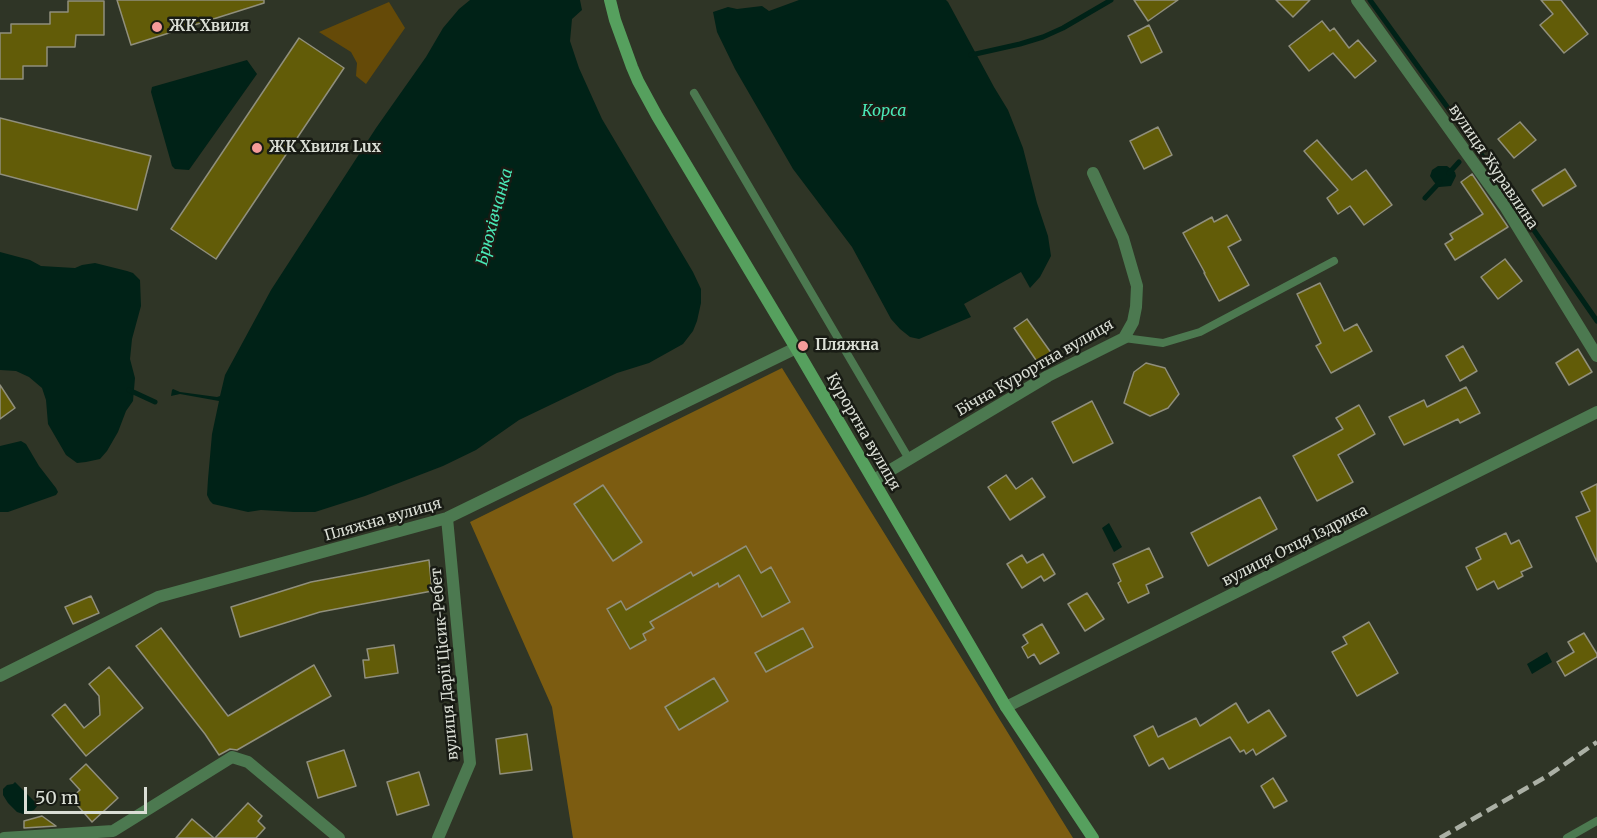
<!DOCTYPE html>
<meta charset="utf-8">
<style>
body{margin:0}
#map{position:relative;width:1597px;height:838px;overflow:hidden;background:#2f3526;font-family:Merriweather,serif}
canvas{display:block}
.scale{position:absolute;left:24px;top:787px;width:123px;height:27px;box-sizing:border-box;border:3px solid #daded5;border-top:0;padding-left:8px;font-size:18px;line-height:21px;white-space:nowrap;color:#daded5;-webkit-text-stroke:4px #181b14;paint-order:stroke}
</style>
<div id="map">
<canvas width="1597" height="838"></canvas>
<div class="scale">50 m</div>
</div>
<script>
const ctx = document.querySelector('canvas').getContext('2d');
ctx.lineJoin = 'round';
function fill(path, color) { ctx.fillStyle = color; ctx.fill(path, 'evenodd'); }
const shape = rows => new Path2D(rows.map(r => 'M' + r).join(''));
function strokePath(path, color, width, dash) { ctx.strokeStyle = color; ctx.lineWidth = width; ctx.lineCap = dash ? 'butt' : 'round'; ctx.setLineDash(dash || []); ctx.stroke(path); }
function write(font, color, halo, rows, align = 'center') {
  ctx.font = font + ' Merriweather,serif'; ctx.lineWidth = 5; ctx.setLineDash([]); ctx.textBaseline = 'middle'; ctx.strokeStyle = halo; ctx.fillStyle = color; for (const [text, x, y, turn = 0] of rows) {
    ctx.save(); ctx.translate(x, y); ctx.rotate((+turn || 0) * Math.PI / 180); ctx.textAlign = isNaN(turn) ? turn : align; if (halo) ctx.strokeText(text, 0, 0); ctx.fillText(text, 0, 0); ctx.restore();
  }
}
const green = shape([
 [389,2,405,28,366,84,356,76,357,63,351,52,319,32]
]);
const forest = shape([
 [782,368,1073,838,573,838,552,707,470,522]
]);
const water = shape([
 [470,0,580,0,582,10,572,19,570,41,579,68,602,119,693,272,701,289,701,303,697,321,693,331,683,344,649,363,617,373,519,420,476,450,443,466,365,496,315,512,294,512,261,510,248,512,213,504,210,501,207,495,208,479,212,434,219,401,180,394,171,396,172,390,173,389,180,392,217,397,220,396,225,375,271,290,376,128,426,57,443,28,459,9],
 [799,0,946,0,948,2,994,87,1008,110,1023,148,1037,203,1048,236,1051,256,1040,277,1030,288,1021,272,964,304,971,317,919,339,910,337,900,329,891,319,852,247,793,169,735,69,717,32,713,12,728,7,737,9,762,6,769,11],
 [247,60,257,74,189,170,175,169,172,166,151,92,152,87],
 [1438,166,1447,166,1455,172,1456,176,1451,186,1439,187,1434,182,1430,176,1432,170],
 [0,252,30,260,41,266,75,268,82,265,95,263,127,271,133,273,140,280,141,306,132,339,130,359,135,378,133,401,126,411,118,432,107,451,100,459,86,462,77,463,66,455,48,424,46,400,42,388,29,377,16,371,0,370],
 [21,441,26,444,39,466,56,488,58,492,56,495,8,512,0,512,0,446],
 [1109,523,1122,547,1114,552,1102,528],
 [1547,652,1552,662,1532,674,1527,664],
 [15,782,38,805,34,810,23,814,17,812,8,803,3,795,3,789,7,785,13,784]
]);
const stream = shape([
 [1370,0,1474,144,1597,321],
 [971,55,1020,44,1043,37,1063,28,1111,0],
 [1449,173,1459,162],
 [1425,198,1440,182],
 [129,390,155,402]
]);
const building = shape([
 [117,0,264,0,264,3,131,45,117,0],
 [1134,0,1178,0,1148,21,1134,0],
 [1276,0,1310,0,1293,17,1276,0],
 [1541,0,1561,0,1588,34,1564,53,1540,25,1553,14,1541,0],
 [68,1,104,1,104,35,76,35,75,47,47,47,47,66,23,66,23,79,0,79,0,33,11,33,11,24,50,24,50,12,68,12,68,1],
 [1322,21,1330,31,1334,28,1349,48,1358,40,1376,61,1355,78,1333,53,1309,71,1289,46,1322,21],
 [1149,25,1162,52,1141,63,1128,36,1149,25],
 [299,38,344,68,216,259,171,229,299,38],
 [0,118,151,156,137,210,0,174,0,118],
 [1520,122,1536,140,1514,158,1498,139,1520,122],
 [1158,127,1172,155,1144,169,1130,141,1158,127],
 [1317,140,1352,180,1366,170,1392,205,1364,225,1350,206,1338,214,1327,198,1338,190,1304,151,1317,140],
 [1565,169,1576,186,1543,206,1532,190,1565,169],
 [1472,174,1508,227,1455,260,1445,244,1453,239,1450,234,1483,214,1461,182,1472,174],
 [1227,215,1241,240,1228,247,1249,285,1219,301,1204,273,1205,273,1183,233,1212,217,1214,222,1227,215],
 [1505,259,1522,281,1498,299,1481,277,1505,259],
 [1320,283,1344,331,1357,324,1372,351,1331,373,1316,346,1321,343,1297,294,1320,283],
 [1027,319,1052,354,1038,363,1014,328,1027,319],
 [1463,346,1477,371,1460,381,1446,356,1463,346],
 [1578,349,1592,372,1569,385,1556,363,1578,349],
 [1146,363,1165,368,1179,394,1168,408,1150,416,1124,403,1134,372,1146,363],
 [0,385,15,408,0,419,0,385],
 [1466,387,1480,413,1460,423,1458,419,1404,445,1389,417,1424,400,1427,407,1466,387],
 [1092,401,1113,443,1073,463,1052,422,1092,401],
 [1359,405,1375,434,1338,455,1353,482,1317,501,1293,456,1343,429,1336,418,1359,405],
 [1006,475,1016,489,1032,478,1045,497,1010,520,988,487,1006,475],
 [1597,484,1597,562,1576,517,1590,511,1581,492,1597,484],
 [603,485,642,542,613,561,574,504,603,485],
 [1260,497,1277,529,1208,566,1191,533,1260,497],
 [1506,533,1511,544,1519,540,1532,567,1521,572,1523,576,1498,589,1494,581,1477,590,1466,567,1481,559,1476,548,1506,533],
 [746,546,761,573,771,567,790,602,762,617,739,575,719,587,718,583,650,622,654,628,643,634,646,640,630,649,607,609,621,601,626,610,691,572,693,576,746,546],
 [1149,548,1163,577,1146,585,1149,593,1128,603,1118,583,1121,581,1113,564,1149,548],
 [1043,554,1055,574,1044,581,1041,576,1022,588,1007,564,1022,555,1027,563,1043,554],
 [429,560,432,591,320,612,240,637,231,607,311,582,429,560],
 [1087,593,1104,619,1085,631,1068,604,1087,593],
 [91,596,99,613,73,624,65,607,91,596],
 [1369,622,1398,673,1357,696,1332,652,1347,644,1343,637,1369,622],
 [1042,624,1059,653,1040,664,1034,654,1028,658,1022,647,1028,643,1023,635,1042,624],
 [161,628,228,716,314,665,331,696,237,750,230,749,219,755,205,734,136,646,161,628],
 [803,628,813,647,766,672,755,653,803,628],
 [1584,633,1597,654,1597,657,1565,676,1557,662,1574,652,1568,642,1584,633],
 [394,645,398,673,365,678,363,660,369,660,367,649,394,645],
 [109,667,143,708,86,756,52,715,65,704,84,728,100,715,99,696,89,684,109,667],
 [714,678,728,701,679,730,665,707,714,678],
 [1236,703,1248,723,1269,710,1286,736,1256,755,1253,749,1246,754,1244,750,1240,752,1230,737,1169,769,1163,758,1149,766,1134,736,1153,726,1158,737,1196,718,1200,726,1236,703],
 [527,734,532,770,500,774,496,739,527,734],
 [344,750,356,786,318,798,307,762,344,750],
 [86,764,118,798,92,822,71,798,80,790,70,779,86,764],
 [419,772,429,805,397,815,387,782,419,772],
 [1273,778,1287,801,1274,808,1261,786,1273,778],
 [248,803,262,816,258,821,265,828,256,838,215,838,248,803],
 [42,816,56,826,24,828,24,821,42,816],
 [192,819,214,838,176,838,192,819]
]);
const lane = shape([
 [694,93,909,459],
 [1124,338,1163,343,1200,332,1334,261],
 [1567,838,1597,821]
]);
const street = shape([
 [1357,0,1506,208,1597,356],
 [874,480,1048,376,1124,338,1133,322,1136,307,1137,286,1123,238,1093,173],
 [0,676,158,597,447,518,796,348],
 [1006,707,1597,412],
 [4,838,113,831,232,757,248,762,339,838],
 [438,838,470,763,447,518]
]);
const secondary = shape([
 [610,0,615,20,632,67,638,81,657,116,797,350,1006,707,1093,838]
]);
const rail = shape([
 [1440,838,1549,775,1597,742]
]);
const markers = [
 [157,27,6,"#f59b9a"],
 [257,148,6,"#f59b9a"],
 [803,346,6,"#f59b9a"]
];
const poiNames = [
 ["ЖК Хвиля",169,27],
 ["ЖК Хвиля Lux",269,148],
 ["Пляжна",815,346]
];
const streetNames = [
 ["вулиця Журавлина",1493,167,56],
 ["Бічна Курортна вулиця",1035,368,-30],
 ["Курортна вулиця",863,432,60],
 ["Пляжна вулиця",383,520,-16],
 ["вулиця Отця Іздрика",1295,546,-27],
 ["вулиця Дарії Цісик-Ребет",445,664,-95]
];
const waterNames = [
 ["Корса",884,111],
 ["Брюхівчанка",495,217,-75]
];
fill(green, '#654a08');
fill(forest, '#7c5c11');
fill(water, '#002217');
strokePath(stream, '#002217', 5);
fill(building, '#625c08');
strokePath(building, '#908f7c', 1.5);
strokePath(lane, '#4c7950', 8);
strokePath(street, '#4c7950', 12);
strokePath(secondary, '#56a05e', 12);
strokePath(rail, '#abb0a5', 4.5, [12, 6]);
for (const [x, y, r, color] of markers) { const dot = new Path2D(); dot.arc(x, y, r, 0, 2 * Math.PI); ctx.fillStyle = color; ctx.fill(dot); strokePath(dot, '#181b14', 2); }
write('bold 15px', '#daded5', '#181b14', poiNames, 'left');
write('15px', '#daded5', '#181b14', streetNames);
write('italic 16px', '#4ae8b6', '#181b14', waterNames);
</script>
